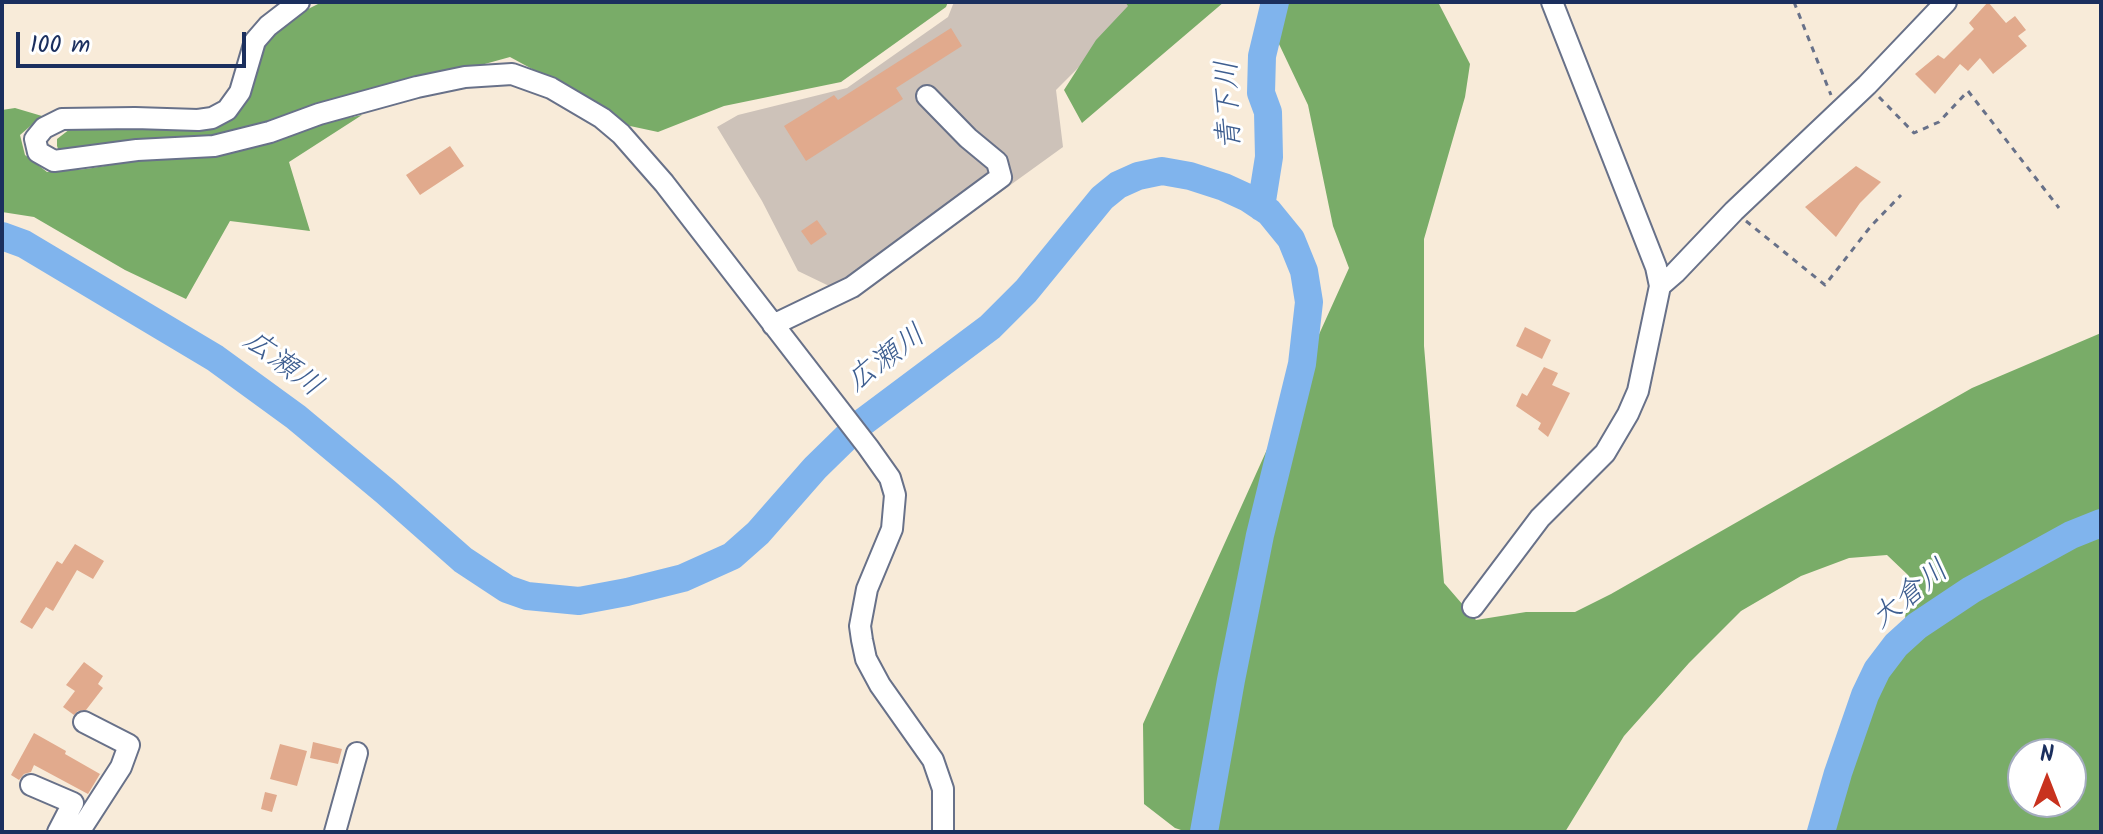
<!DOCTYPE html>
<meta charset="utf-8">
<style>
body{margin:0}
#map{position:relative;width:2103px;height:834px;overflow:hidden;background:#f8ebd9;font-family:Kalam,sans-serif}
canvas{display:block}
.frame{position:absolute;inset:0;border:4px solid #1b2f5e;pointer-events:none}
.north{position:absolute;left:2007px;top:738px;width:80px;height:80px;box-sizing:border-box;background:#fff;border:2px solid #a4acbf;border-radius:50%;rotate:0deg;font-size:22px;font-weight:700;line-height:32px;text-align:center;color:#1b2f5e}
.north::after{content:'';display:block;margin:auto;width:28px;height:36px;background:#c8321e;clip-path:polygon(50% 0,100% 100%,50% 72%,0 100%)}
.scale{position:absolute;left:16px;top:32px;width:230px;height:36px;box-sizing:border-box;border:4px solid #1b2f5e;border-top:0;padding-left:10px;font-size:24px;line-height:28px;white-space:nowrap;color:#1b2f5e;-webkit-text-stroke:6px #fff;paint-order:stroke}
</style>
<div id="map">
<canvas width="2103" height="834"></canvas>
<div class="frame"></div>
<div class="north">N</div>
<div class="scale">100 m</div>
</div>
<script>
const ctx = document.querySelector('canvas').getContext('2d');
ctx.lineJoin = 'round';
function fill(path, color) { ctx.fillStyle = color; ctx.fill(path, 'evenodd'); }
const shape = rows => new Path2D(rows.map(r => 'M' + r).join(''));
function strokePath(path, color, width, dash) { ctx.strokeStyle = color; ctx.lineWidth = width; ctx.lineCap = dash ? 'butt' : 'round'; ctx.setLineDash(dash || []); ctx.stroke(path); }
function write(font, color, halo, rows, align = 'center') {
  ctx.font = font + ' Kalam,"Klee One",sans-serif'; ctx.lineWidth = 6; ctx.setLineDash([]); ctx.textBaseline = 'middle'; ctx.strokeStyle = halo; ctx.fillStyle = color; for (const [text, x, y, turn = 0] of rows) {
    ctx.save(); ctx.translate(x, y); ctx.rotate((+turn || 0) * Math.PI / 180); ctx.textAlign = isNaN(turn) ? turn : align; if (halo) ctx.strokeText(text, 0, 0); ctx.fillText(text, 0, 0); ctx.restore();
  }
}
const industrial = shape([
 [954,2,1146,2,1136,10,1056,90,1063,147,854,298,798,271,762,201,717,127,738,115,847,88,948,17]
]);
const forest = shape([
 [322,2,948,2,946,7,841,82,724,106,658,132,630,126,580,95,510,57,217,138,60,154,57,146,57,139,70,129,87,126,118,128,216,122,258,61,266,41,276,31,298,14],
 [1125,2,1224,2,1082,123,1064,90,1096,40,1128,6],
 [1259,2,1438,2,1470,64,1465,97,1424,239,1424,346,1444,583,1476,620,1526,612,1575,612,1611,594,1972,388,2101,333,2101,832,1807,832,1819,795,1905,620,1908,575,1887,555,1849,558,1801,576,1741,611,1689,663,1624,736,1565,832,1187,832,1175,828,1144,804,1143,724,1349,268,1333,226,1308,105],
 [2023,754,2071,754,2071,802,2023,802],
 [15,108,42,116,20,135,25,155,47,172,86,169,148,159,362,115,289,162,310,231,230,221,186,299,125,270,34,217,2,212,2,110]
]);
const river = shape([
 [1261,207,1269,157,1268,112,1261,93,1262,56,1275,2],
 [2,236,24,244,215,358,296,417,386,492,463,560,507,589,527,596,579,601,627,592,683,578,732,556,758,533,815,468,859,425,990,327,1026,291,1102,198,1118,185,1138,176,1162,171,1190,176,1224,187,1248,198,1269,212,1291,239,1304,271,1309,302,1302,364,1260,535,1231,680,1204,832],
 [1821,832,1838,773,1865,695,1877,670,1896,645,1917,626,1971,590,2071,535,2101,523]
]);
const building = shape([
 [1988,2,2006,23,2015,16,2026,30,2018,36,2027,46,1993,74,1980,58,1968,71,1960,64,1935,94,1915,74,1938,55,1944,59,1974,29,1969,23],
 [951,28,962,46,896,88,903,99,806,161,784,126,834,95,838,100],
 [450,146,464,166,420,195,406,175],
 [1856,166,1881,182,1860,203,1836,237,1805,207],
 [817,220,827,234,811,245,801,231],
 [1525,327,1551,340,1542,359,1516,346],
 [1544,367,1558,373,1552,385,1570,393,1548,437,1538,429,1541,423,1516,406,1522,393,1527,396],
 [75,544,104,561,93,579,77,570,53,611,46,607,32,629,20,622,57,561,62,564],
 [84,662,103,676,98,684,103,688,86,710,78,711,74,715,63,707,75,691,66,685],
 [34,733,66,751,65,754,100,774,88,794,34,765,31,772,24,774,19,780,11,775],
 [313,742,342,749,338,764,310,758],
 [280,744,307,751,297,786,270,779],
 [265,792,277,795,272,812,261,809]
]);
const path = shape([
 [1794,2,1831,95],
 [1879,97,1914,133,1939,122,1968,91,2059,208],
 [1746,221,1825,285,1871,226,1901,195]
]);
const minor = shape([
 [299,2,268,26,255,41,240,92,227,110,212,118,198,120,135,118,62,119,44,128,35,139,38,152,54,161,137,150,214,146,270,132,319,114,417,87,465,77,512,74,551,88,602,118,621,134,664,183,868,447,890,478,895,495,892,529,867,589,860,626,862,640,866,659,880,685,933,760,943,789,943,832],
 [1660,286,1675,273,1734,211,1867,85,1946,2],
 [773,325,852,287,1001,177,997,162,968,138,927,96],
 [1473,607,1540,518,1605,453,1628,414,1638,391,1660,286,1656,267,1552,2],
 [31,785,73,803,58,832],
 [79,832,121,767,129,745,84,722],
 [335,832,357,753]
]);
const waterNames = [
 ["青下川",1232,105,-92],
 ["広瀬川",888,361,-37],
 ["広瀬川",281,366,37],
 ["大倉川",1912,597,-39]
];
fill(industrial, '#cdc2b9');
fill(forest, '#79ac68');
strokePath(river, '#80b4ed', 28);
fill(building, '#e1aa8d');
strokePath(minor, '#687189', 24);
strokePath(path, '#687189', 3, [6, 6]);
strokePath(minor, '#fff', 20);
write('italic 30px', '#3e5e90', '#fff', waterNames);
</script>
